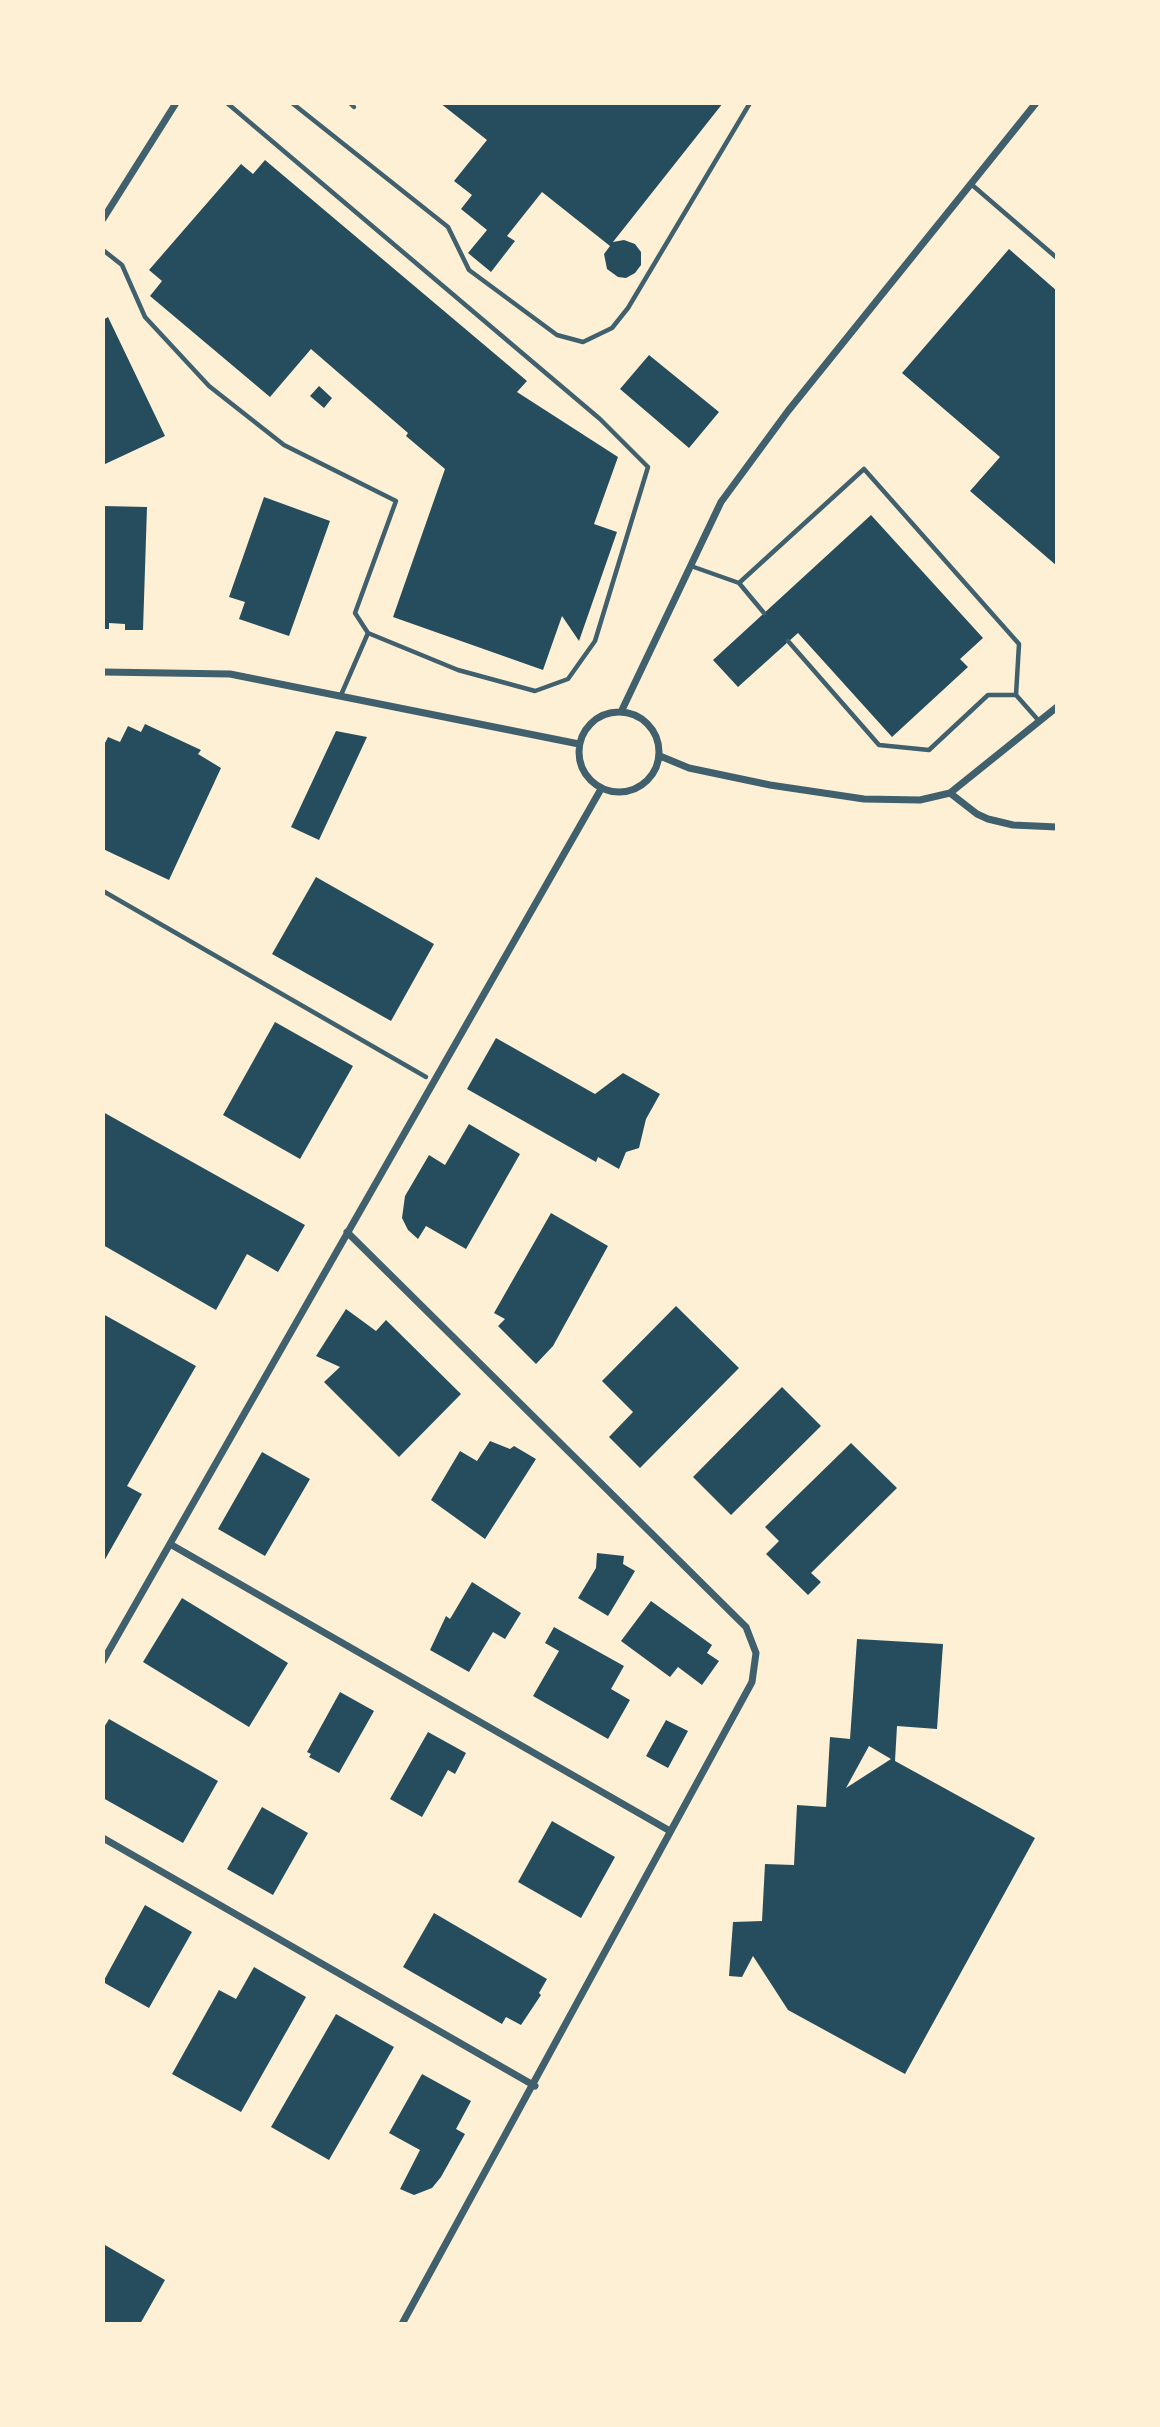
<!DOCTYPE html>
<style>
body{margin:0}
#map{position:relative;width:1160px;height:2427px;overflow:hidden;background:#fdf0d5;font-family:"Work Sans",sans-serif}
canvas{display:block}
.frame{position:absolute;inset:0;border:105px solid #fdf0d5;pointer-events:none}
</style>
<div id="map">
<canvas width="1160" height="2427"></canvas>
<div class="frame"></div>
</div>
<script>
const ctx = document.querySelector('canvas').getContext('2d');
ctx.lineJoin = 'round';
function fill(path, color) { ctx.fillStyle = color; ctx.fill(path, 'evenodd'); }
const shape = rows => new Path2D(rows.map(r => 'M' + r).join(''));
function strokePath(path, color, width, dash) { ctx.strokeStyle = color; ctx.lineWidth = width; ctx.lineCap = dash ? 'butt' : 'round'; ctx.setLineDash(dash || []); ctx.stroke(path); }
const building = shape([
 [440,103,723,103,613,242,624,240,635,244,641,252,641,265,635,273,626,278,618,277,607,269,604,254,610,246,542,192,507,236,515,241,491,272,468,253,487,230,461,209,472,195,454,181,487,140],
 [265,160,527,381,517,392,618,457,594,524,617,532,579,641,562,616,543,670,393,617,445,469,406,436,408,433,311,349,270,397,150,296,162,281,149,270,241,164,253,174],
 [1009,249,1057,291,1057,566,970,491,1000,457,902,373],
 [108,317,165,436,103,465,103,320],
 [649,355,719,412,689,448,620,389],
 [319,386,332,398,324,408,310,396],
 [264,497,330,521,289,636,239,619,245,602,229,597],
 [103,506,147,507,143,630,125,630,125,624,109,623,109,629,103,629],
 [871,515,983,638,960,659,968,667,892,737,798,633,738,687,713,660],
 [145,724,201,750,198,754,221,768,169,880,103,849,103,747,108,737,120,742,128,726,141,732],
 [336,731,367,737,319,840,291,827],
 [316,877,434,944,391,1021,272,954],
 [275,1022,353,1066,300,1159,223,1115],
 [496,1038,595,1094,623,1073,660,1094,646,1119,639,1148,626,1152,619,1169,598,1157,596,1162,467,1089],
 [103,1112,305,1225,278,1272,247,1254,216,1310,103,1245],
 [469,1124,520,1154,466,1249,426,1226,418,1239,408,1230,402,1218,405,1196,429,1155,445,1165],
 [551,1213,608,1246,553,1346,536,1364,498,1326,505,1319,494,1313],
 [676,1306,739,1368,640,1468,609,1437,633,1412,602,1381],
 [346,1309,376,1331,386,1320,461,1394,399,1457,324,1382,340,1367,316,1356],
 [103,1314,196,1366,127,1486,142,1494,103,1563],
 [782,1387,821,1426,731,1515,693,1477],
 [490,1441,510,1449,514,1446,536,1459,485,1539,431,1500,460,1451,477,1461],
 [851,1443,897,1488,811,1573,821,1582,808,1595,766,1554,779,1541,765,1527],
 [262,1452,310,1479,265,1556,218,1529],
 [597,1553,624,1556,623,1564,635,1571,608,1616,578,1598,596,1568],
 [472,1582,521,1613,505,1639,493,1632,469,1672,430,1650,446,1616,450,1619],
 [182,1598,288,1663,249,1727,143,1662],
 [651,1601,712,1645,707,1653,719,1661,702,1685,678,1667,670,1677,621,1641],
 [554,1627,624,1666,611,1689,630,1700,608,1739,533,1696,559,1651,545,1643],
 [857,1639,943,1644,937,1729,897,1726,895,1761,1035,1838,905,2074,788,2010,753,1956,742,1977,729,1976,733,1922,762,1921,765,1864,794,1865,797,1805,826,1807,830,1737,850,1739],
 [869,1746,891,1759,846,1788],
 [340,1692,374,1711,339,1773,309,1757,311,1754,307,1752],
 [109,1719,218,1781,183,1843,103,1798,103,1729],
 [666,1720,688,1731,668,1768,646,1756],
 [428,1732,466,1753,455,1774,448,1770,422,1817,390,1799],
 [262,1807,308,1833,273,1895,227,1869],
 [552,1821,615,1857,581,1918,518,1882],
 [145,1905,192,1932,149,2008,103,1982],
 [434,1913,547,1979,539,1993,541,1995,521,2025,506,2017,502,2024,403,1967],
 [254,1967,306,1997,241,2112,172,2074,219,1990,236,1999],
 [336,2014,394,2047,329,2160,271,2127],
 [422,2074,471,2101,456,2129,465,2134,441,2177,432,2188,414,2195,400,2189,420,2150,389,2133],
 [105,2245,165,2280,140,2324,103,2324]
]);
const service = shape([
 [227,103,600,419,648,467,595,641,568,679,535,691,458,670,368,633],
 [292,103,448,227,469,270,557,335,583,342,612,328,628,308,750,103],
 [350,103,354,107],
 [971,184,1057,258],
 [103,250,122,265,145,317,209,386,284,445,396,501,355,613,368,633,341,695],
 [691,566,739,583,864,469,1019,644,1016,695,1039,721],
 [739,583,764,613],
 [788,641,879,745,929,750,988,695,1016,695],
 [103,891,426,1077]
]);
const minor = shape([
 [103,219,176,103],
 [103,672,230,674,579,744],
 '579 752a40 40 0 1 1 80 0a40 40 0 1 1-80 0Z',
 [621,712,721,502,788,411,1036,103],
 [660,756,689,768,770,785,864,799,920,800,950,793,977,814,988,819,1013,825,1057,827],
 [950,793,1057,707],
 [347,1232,746,1627,756,1653,752,1682,402,2324],
 [170,1544,670,1831],
 [103,1661,601,789],
 [103,1838,535,2086]
]);
fill(building, '#264d5e');
strokePath(service, '#3f606c', 4.5);
strokePath(minor, '#3f606c', 7);
</script>
